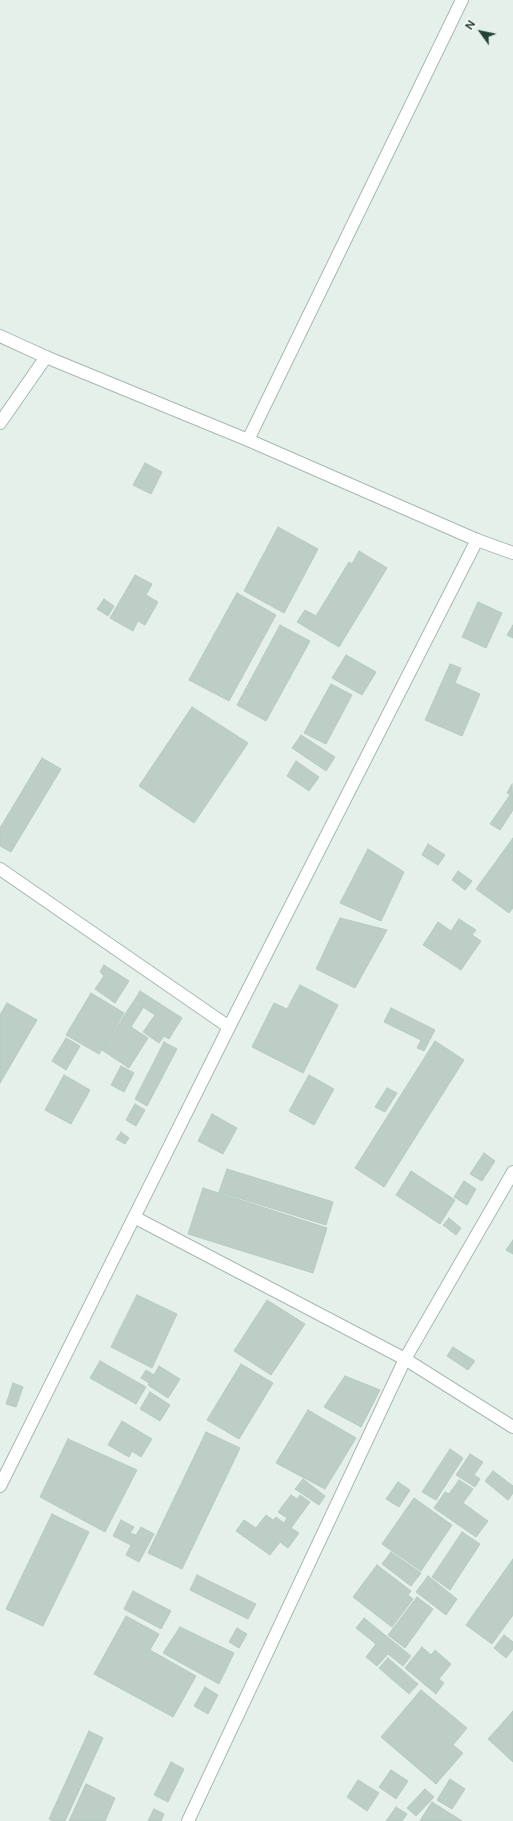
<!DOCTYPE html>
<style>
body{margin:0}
#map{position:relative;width:513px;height:1821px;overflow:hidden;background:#e5f0ea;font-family:Figtree,sans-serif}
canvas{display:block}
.north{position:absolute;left:461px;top:12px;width:40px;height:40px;-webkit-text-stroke:3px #f6fbf8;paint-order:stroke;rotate:303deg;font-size:11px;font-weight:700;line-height:16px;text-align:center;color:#214437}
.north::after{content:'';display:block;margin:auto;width:14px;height:18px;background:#214437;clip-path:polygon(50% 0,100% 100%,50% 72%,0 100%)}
</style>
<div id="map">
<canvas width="513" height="1821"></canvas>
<div class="north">N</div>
</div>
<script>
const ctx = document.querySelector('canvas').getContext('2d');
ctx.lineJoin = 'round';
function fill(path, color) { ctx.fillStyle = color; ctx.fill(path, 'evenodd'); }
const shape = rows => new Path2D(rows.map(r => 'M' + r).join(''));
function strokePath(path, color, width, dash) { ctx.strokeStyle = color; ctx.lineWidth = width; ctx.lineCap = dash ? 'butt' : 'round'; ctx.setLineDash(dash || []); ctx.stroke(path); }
const building = shape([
 [145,463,162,472,151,494,133,485,145,463],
 [278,527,318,549,284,613,244,591,278,527],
 [359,551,387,568,339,647,297,622,305,610,316,616,349,562,352,564,359,551],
 [135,575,152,584,146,595,158,602,145,625,138,621,133,631,110,618,135,575],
 [237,593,276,615,229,701,189,680,237,593],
 [104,599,114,606,108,616,97,609,104,599],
 [478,602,502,613,486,648,462,637,478,602],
 [280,625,310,641,266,721,237,705,280,625],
 [513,625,513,638,507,635,513,625],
 [346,655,376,672,362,695,332,678,346,655],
 [450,664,461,668,455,683,480,694,462,736,425,720,450,664],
 [331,684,352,695,326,744,304,733,331,684],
 [192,707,248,743,194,823,139,786,192,707],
 [301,735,335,757,326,771,292,748,301,735],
 [42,758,61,769,11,852,0,846,0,828,42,758],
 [296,761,319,777,309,791,287,776,296,761],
 [512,784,513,810,500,830,490,824,510,795,507,793,512,784],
 [513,838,513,908,509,913,476,889,513,838],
 [428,844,445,855,438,865,422,855,428,844],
 [368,849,404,872,381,921,340,903,368,849],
 [458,871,472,881,465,890,452,880,458,871],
 [340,918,387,930,355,988,316,969,340,918],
 [459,919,476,930,472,935,481,941,461,970,423,945,438,922,451,931,459,919],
 [104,965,129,981,115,1003,95,989,104,976,100,972,104,965],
 [300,985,338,1005,303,1073,252,1047,274,1003,287,1009,300,985],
 [140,991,182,1018,169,1039,164,1036,159,1043,143,1032,155,1015,134,1001,140,991],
 [91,993,124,1013,99,1054,66,1035,91,993],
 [133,1002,143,1008,131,1027,148,1038,129,1068,102,1050,133,1002],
 [7,1003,37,1020,0,1083,0,1015,7,1003],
 [391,1008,435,1030,424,1051,417,1048,421,1040,384,1022,391,1008],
 [66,1038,80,1046,66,1070,52,1061,66,1038],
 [435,1041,464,1060,384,1187,355,1168,435,1041],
 [164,1042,177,1049,147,1106,135,1099,164,1042],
 [121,1066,134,1073,124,1092,111,1085,121,1066],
 [64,1075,90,1090,71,1124,45,1110,64,1075],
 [309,1075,334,1089,314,1125,289,1111,309,1075],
 [387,1088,397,1093,385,1112,375,1107,387,1088],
 [135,1104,145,1110,136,1126,126,1120,135,1104],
 [212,1114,237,1128,223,1154,198,1141,212,1114],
 [121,1132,129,1138,125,1144,116,1139,121,1132],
 [484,1153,495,1161,482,1181,470,1174,484,1153],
 [227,1169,333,1202,326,1225,219,1192,227,1169],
 [411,1171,455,1200,440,1224,396,1195,411,1171],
 [464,1181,476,1189,467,1205,454,1197,464,1181],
 [203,1188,327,1228,313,1273,188,1234,203,1188],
 [449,1218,461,1228,456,1235,443,1225,449,1218],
 [513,1240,513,1254,506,1250,513,1240],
 [137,1295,177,1314,152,1368,111,1347,137,1295],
 [267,1300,305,1324,271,1375,234,1351,267,1300],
 [453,1347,475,1361,468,1370,447,1356,453,1347],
 [100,1361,146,1387,136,1404,90,1378,100,1361],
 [241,1364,273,1383,239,1439,207,1420,241,1364],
 [159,1366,180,1379,168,1398,148,1385,149,1383,141,1378,146,1370,154,1375,159,1366],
 [345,1376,380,1390,361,1427,324,1407,345,1376],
 [13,1383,23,1387,16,1407,6,1404,13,1383],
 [150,1392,170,1405,160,1421,140,1409,150,1392],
 [308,1410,356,1438,325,1489,276,1463,308,1410],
 [122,1421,152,1439,141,1457,132,1451,129,1457,108,1445,122,1421],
 [206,1432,240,1448,182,1569,148,1553,206,1432],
 [68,1439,137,1470,105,1532,40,1497,68,1439],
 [450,1449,463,1458,436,1500,422,1492,450,1449],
 [470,1454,483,1462,474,1475,480,1479,475,1487,456,1475,470,1454],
 [493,1471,513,1486,513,1493,508,1500,485,1481,493,1471],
 [303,1479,325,1496,319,1505,295,1489,303,1479],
 [459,1480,473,1489,463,1503,488,1521,476,1537,434,1508,445,1492,449,1494,459,1480],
 [398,1482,410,1490,399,1507,386,1499,398,1482],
 [291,1495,297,1499,300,1495,310,1502,291,1528,299,1533,288,1548,280,1542,270,1555,236,1531,244,1520,256,1528,266,1515,273,1520,276,1517,284,1523,287,1518,278,1512,291,1495],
 [414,1498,452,1525,421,1571,382,1544,414,1498],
 [52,1514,89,1532,43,1626,6,1609,52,1514],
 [121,1520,134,1527,130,1533,136,1535,141,1527,154,1534,139,1562,126,1555,131,1545,113,1536,121,1520],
 [462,1532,480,1544,450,1590,432,1577,462,1532],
 [391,1552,421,1573,411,1586,382,1564,391,1552],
 [513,1559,513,1615,492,1644,466,1625,513,1559],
 [377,1565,411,1591,408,1595,413,1599,392,1627,353,1597,377,1565],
 [197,1575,256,1604,248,1619,190,1590,197,1575],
 [428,1576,457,1599,446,1615,416,1592,428,1576],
 [133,1591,171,1611,161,1629,124,1609,133,1591],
 [417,1597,433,1609,405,1648,388,1635,417,1597],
 [126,1616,159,1634,150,1650,196,1676,173,1717,94,1674,126,1616],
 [364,1618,411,1656,403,1666,388,1654,377,1666,366,1657,376,1644,356,1628,364,1618],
 [180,1627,234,1653,219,1684,163,1653,180,1627],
 [237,1628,247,1634,239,1648,229,1642,237,1628],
 [504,1635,513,1642,513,1649,506,1658,494,1648,504,1635],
 [422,1647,431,1655,435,1650,451,1664,439,1679,444,1683,436,1694,405,1668,422,1647],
 [388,1658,418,1684,409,1694,379,1668,388,1658],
 [205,1687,218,1695,208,1714,194,1706,205,1687],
 [421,1690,467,1728,453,1745,463,1753,436,1784,381,1737,421,1690],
 [513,1711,513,1762,488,1739,513,1711],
 [89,1731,103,1738,65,1821,53,1821,49,1819,89,1731],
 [171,1762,184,1769,168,1802,154,1795,171,1762],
 [391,1770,408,1781,396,1799,379,1787,391,1770],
 [450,1779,465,1789,452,1809,437,1800,450,1779],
 [358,1780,379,1793,367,1811,347,1797,358,1780],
 [86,1784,115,1798,105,1821,69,1821,86,1784],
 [425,1789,434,1797,416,1816,407,1808,425,1789],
 [432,1802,462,1821,420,1821,432,1802],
 [396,1807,407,1814,402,1821,386,1821,396,1807],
 [154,1809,164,1814,161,1821,148,1821,154,1809]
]);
const service = shape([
 [0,423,46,357],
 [0,869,229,1027],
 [134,1217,405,1359,513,1427],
 [0,1486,229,1027,477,540]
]);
const minor = shape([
 [0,336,46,357,248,440,477,540,513,553],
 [248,440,462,0],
 [188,1821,405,1359,513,1172]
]);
fill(building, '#bccec5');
strokePath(building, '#b6cac0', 1);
strokePath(service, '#a6b9b1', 14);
strokePath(minor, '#a6b9b1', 14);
strokePath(service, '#fff', 12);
strokePath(minor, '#fff', 12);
</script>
